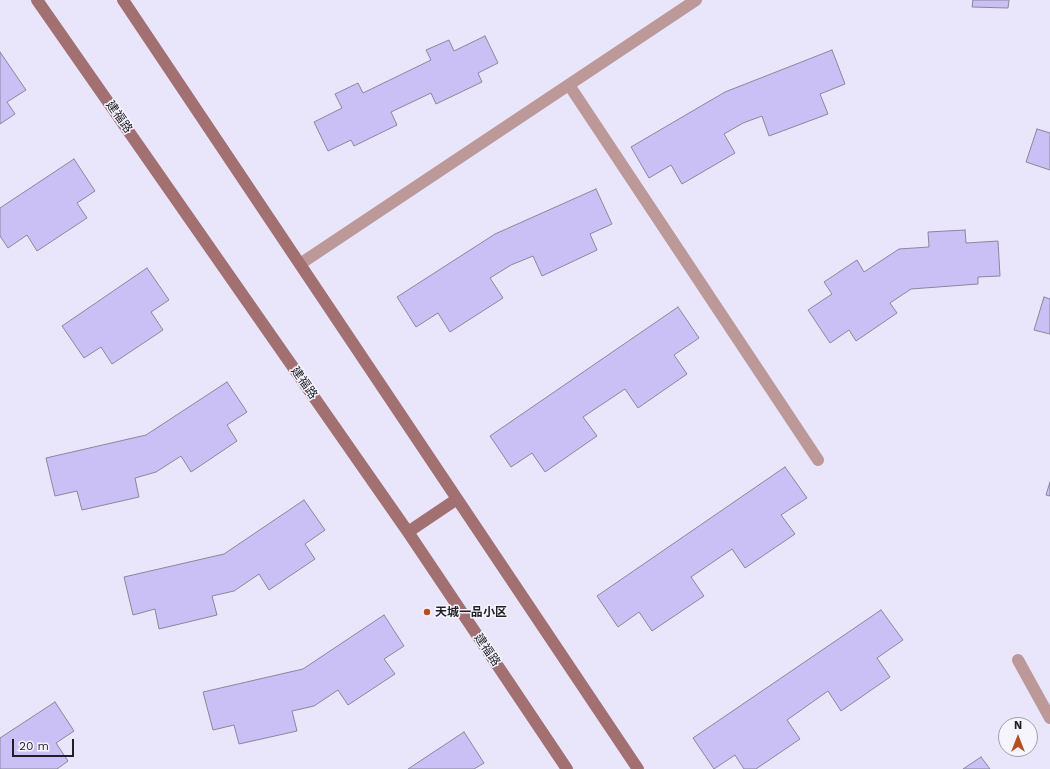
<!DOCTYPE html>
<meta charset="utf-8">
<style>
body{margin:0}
#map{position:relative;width:1050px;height:769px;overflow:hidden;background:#e9e6fc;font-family:"Work Sans",sans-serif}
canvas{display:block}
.north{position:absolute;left:998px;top:717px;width:40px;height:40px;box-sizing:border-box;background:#f6f5fe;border:1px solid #a09fa8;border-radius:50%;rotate:0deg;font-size:11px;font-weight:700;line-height:16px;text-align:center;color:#201e26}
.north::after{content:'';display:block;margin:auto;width:14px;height:18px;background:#b44f1e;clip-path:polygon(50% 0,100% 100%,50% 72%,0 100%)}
.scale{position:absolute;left:12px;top:739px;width:62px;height:18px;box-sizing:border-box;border:2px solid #201e26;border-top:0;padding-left:5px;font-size:12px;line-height:14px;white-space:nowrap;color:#201e26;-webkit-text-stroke:3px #f6f5fe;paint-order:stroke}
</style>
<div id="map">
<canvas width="1050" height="769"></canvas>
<div class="north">N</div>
<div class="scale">20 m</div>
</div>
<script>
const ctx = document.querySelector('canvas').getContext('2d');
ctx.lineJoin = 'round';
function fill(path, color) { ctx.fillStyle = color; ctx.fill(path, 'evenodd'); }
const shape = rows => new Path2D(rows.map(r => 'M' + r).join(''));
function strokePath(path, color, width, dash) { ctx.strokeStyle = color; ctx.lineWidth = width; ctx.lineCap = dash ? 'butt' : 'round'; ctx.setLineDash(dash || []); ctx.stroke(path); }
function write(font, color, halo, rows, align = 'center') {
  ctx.font = font + ' "Work Sans","Noto Sans SC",sans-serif'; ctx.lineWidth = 3; ctx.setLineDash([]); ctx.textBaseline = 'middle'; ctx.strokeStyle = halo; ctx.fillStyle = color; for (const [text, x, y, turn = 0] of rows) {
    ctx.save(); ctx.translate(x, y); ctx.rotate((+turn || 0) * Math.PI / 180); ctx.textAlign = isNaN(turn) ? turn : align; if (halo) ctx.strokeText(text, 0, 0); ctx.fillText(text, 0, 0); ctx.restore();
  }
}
const building = shape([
 [973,0,1009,0,1008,8,972,7,973,0],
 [485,36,498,63,478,73,482,82,436,104,431,93,391,112,397,125,354,146,351,140,328,151,314,122,342,108,335,94,358,83,363,93,431,60,426,50,449,40,454,51,485,36],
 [832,50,845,84,820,94,828,114,769,136,762,116,743,123,724,134,735,153,682,184,671,165,649,178,631,147,725,92,832,50],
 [0,52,26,90,7,102,15,114,0,124,0,52],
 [1037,129,1050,133,1050,170,1026,162,1037,129],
 [74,159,95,191,77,203,87,218,37,251,27,235,8,248,0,236,0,208,74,159],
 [596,189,612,224,590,234,597,250,542,276,533,256,511,265,490,278,503,298,450,332,438,313,416,327,397,297,495,234,596,189],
 [965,230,966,243,998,241,1000,276,978,277,978,284,911,289,890,303,897,313,856,341,849,330,830,343,808,310,832,294,824,282,857,260,864,272,899,249,929,247,928,232,965,230],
 [147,268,169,300,151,312,163,330,112,364,101,347,84,358,62,326,147,268],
 [1044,297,1050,299,1050,334,1034,330,1044,297],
 [678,307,699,338,674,355,687,374,638,408,625,389,583,417,597,436,545,472,532,453,511,467,490,436,678,307],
 [227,382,247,412,227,425,237,441,191,472,181,456,156,472,135,478,139,497,82,510,77,491,55,496,46,458,146,435,227,382],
 [785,467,807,498,781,515,795,534,745,568,732,549,691,577,704,596,652,631,639,612,618,627,597,596,785,467],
 [1050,482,1050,496,1046,495,1050,482],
 [304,500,325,530,305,544,315,559,269,590,259,574,234,591,212,596,217,615,159,629,155,609,133,615,124,577,224,554,304,500],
 [881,610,903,640,877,658,890,677,841,711,828,691,787,720,800,739,756,769,744,769,735,755,714,769,693,738,881,610],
 [384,615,404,646,384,659,395,674,348,705,338,690,314,706,292,711,297,731,239,744,234,725,213,730,203,692,303,669,384,615],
 [55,702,74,731,56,743,68,761,57,769,0,769,0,738,55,702],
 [464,732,484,763,474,769,408,769,464,732],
 [981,757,990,769,963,769,981,757]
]);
const lane = shape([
 [569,85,818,460],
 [300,264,696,0],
 [1018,660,1050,718]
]);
const secondary = shape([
 [37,0,408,532,567,769],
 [123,0,638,769],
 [408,532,457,499]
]);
const markers = [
 [427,612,4,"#b44f1e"]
];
const streetNames = [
 ["建福路",119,117,55],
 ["建福路",304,383,55],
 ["建福路",487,650,56]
];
const poiNames = [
 ["天城一品小区",435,612]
];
fill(building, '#cac0f6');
strokePath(building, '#8a869a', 1);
strokePath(lane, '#bc9899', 12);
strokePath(secondary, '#a37072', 12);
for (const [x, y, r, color] of markers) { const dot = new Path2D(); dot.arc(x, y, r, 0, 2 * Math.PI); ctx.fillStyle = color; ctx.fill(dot); strokePath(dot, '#f6f5fe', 1.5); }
write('12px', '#201e26', '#f6f5fe', streetNames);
write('bold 12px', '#201e26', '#f6f5fe', poiNames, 'left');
</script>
